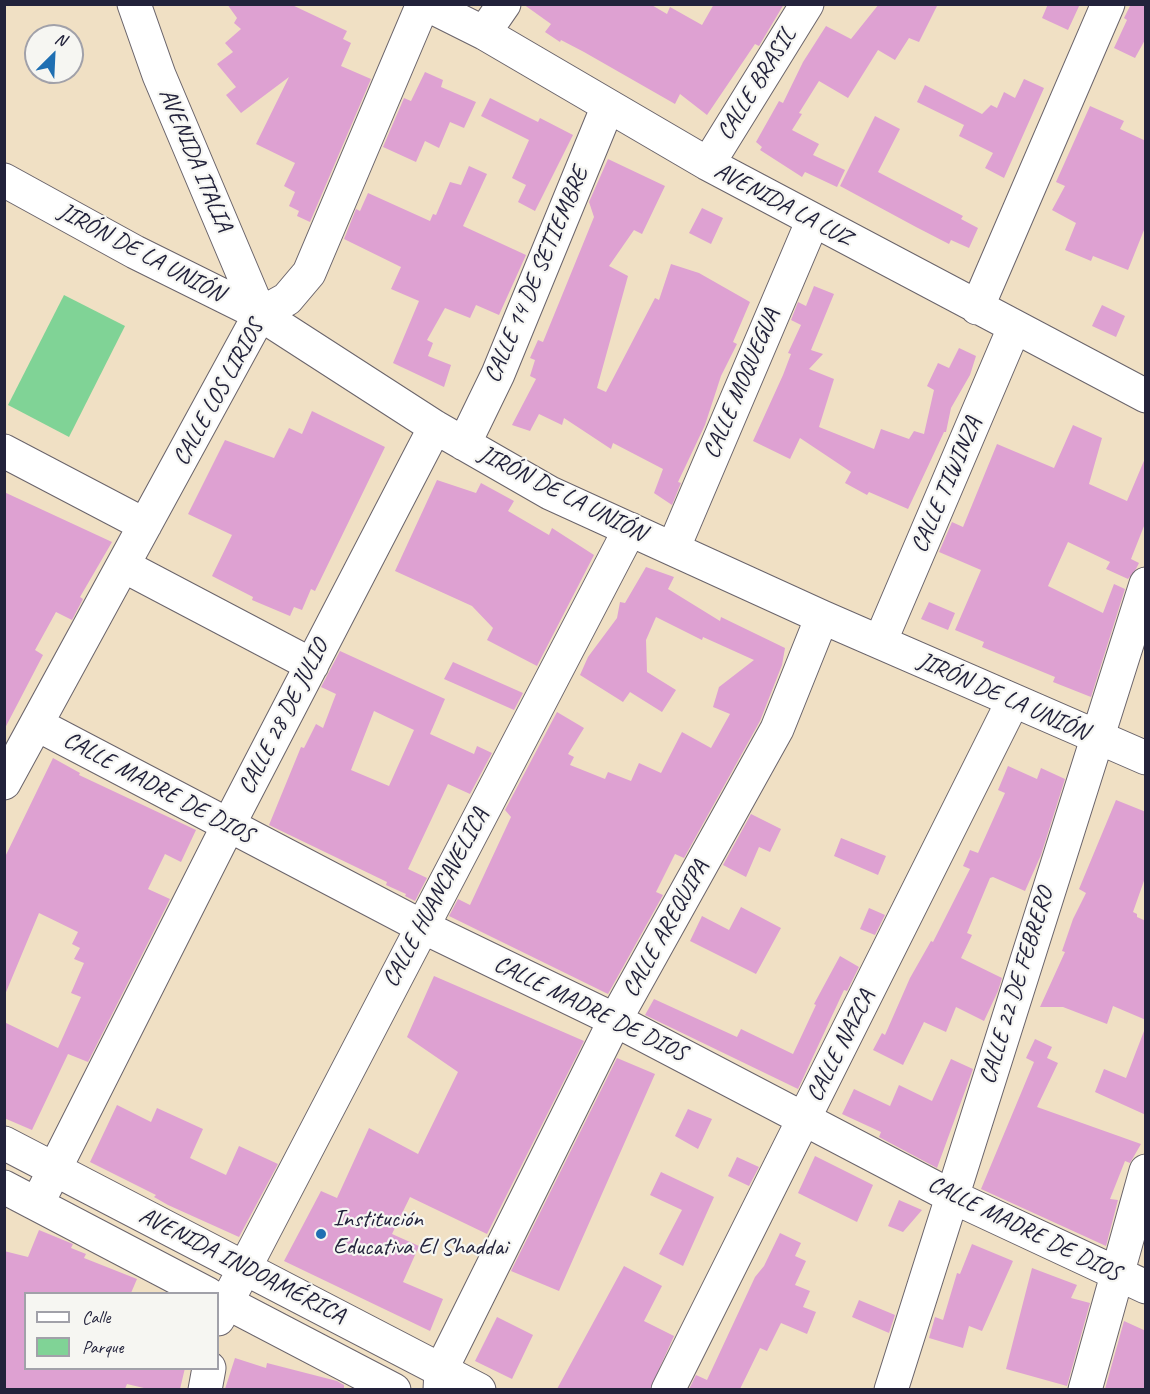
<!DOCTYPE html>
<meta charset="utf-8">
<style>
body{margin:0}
#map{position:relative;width:1150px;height:1394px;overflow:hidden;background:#f0e0c4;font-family:Caveat,sans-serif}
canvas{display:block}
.frame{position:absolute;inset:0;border:6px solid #22223b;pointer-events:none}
.legend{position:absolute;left:24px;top:1292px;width:195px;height:78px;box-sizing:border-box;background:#f6f6f2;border:2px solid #a1a1a9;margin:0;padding:8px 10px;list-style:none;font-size:18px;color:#22223b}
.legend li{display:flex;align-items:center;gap:12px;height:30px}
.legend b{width:30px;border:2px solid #a1a1a9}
.north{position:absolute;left:24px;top:24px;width:60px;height:60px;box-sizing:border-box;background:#f6f6f2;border:2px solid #a1a1a9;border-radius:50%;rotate:24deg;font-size:16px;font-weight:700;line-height:24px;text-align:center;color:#22223b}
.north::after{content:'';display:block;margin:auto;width:21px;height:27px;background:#1f6fb2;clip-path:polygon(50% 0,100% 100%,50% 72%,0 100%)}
</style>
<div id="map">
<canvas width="1150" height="1394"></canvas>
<div class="frame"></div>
<ul class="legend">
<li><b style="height:8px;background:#fff"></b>Calle</li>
<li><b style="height:16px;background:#80d396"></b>Parque</li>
</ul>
<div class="north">N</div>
</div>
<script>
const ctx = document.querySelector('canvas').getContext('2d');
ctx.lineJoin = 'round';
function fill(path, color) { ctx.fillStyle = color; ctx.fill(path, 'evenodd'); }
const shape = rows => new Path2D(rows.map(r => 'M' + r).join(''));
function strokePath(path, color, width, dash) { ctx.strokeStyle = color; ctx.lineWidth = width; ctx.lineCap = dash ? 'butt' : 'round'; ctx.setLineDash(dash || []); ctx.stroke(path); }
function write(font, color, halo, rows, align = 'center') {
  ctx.font = font + ' Caveat,sans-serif'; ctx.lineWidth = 4.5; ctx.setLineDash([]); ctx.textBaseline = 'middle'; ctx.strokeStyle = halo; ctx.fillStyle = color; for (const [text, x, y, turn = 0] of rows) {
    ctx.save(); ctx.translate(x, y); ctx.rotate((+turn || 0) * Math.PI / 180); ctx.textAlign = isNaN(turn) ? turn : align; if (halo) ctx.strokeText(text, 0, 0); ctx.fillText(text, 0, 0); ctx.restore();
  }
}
const green = shape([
 [64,295,125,326,69,437,8,405]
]);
const building = shape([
 [227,4,290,4,347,31,343,39,351,43,341,66,371,79,310,222,297,216,299,211,289,206,295,192,284,186,295,163,256,144,289,77,241,113,226,95,236,87,217,64,233,52,225,43,241,29,234,23,237,18],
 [523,4,650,4,667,14,670,7,702,25,714,4,784,4,759,46,755,44,707,115,680,94,675,104,584,52,561,40,560,42,545,32,551,24],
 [879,4,938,4,919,42,909,38,895,60,878,50,848,98,819,81,799,113,802,114,792,130,819,144,813,155,845,170,837,187,805,172,802,177,760,150,762,147,756,142,779,101,783,103,803,62,826,26,851,39],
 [1048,4,1080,4,1068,30,1042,18],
 [1131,4,1146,4,1146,38,1135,58,1114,48,1127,20,1124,18],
 [425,72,443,80,441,87,476,102,464,128,450,122,439,148,425,141,416,162,383,147,404,98,411,101],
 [1024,79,1044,88,1004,178,985,168,993,153,959,136,964,125,917,102,925,85,982,114,991,105,997,108,1004,92,1015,98],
 [490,98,538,122,540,118,573,135,535,211,518,202,526,185,512,178,529,140,481,116],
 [1090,106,1124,121,1120,129,1146,141,1146,225,1128,270,1093,256,1091,261,1065,250,1076,223,1052,210,1065,186,1056,182],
 [875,116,900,129,878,172,963,216,961,219,978,228,969,248,951,240,949,244,916,227,840,186],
 [608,159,665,186,642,234,634,230,609,266,628,276,597,388,606,392,655,298,659,300,671,264,699,273,750,302,733,342,737,344,721,376,705,425,678,482,681,483,672,505,654,493,663,469,613,443,611,449,564,418,562,425,539,414,530,431,512,425,536,379,530,376,535,360,530,358,538,340,543,342,594,217,589,202],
 [469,166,487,174,463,226,526,255,499,315,476,305,470,318,445,308,427,340,433,343,428,356,451,365,444,387,393,363,419,301,391,289,401,267,344,239,356,209,360,211,368,193,430,221,433,214,436,215,450,182,461,185],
 [702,208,723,218,711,244,689,233],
 [814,286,834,294,811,350,823,354,809,369,834,379,819,427,874,449,881,429,909,439,914,431,924,434,934,390,927,386,938,363,949,368,959,348,976,356,970,375,951,408,946,432,944,432,908,509,869,492,867,495,845,483,851,472,800,438,790,459,753,441,783,375,791,354,788,353,801,325,791,320,798,302,806,306],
 [1102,305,1125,316,1116,337,1092,326],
 [312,411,385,447,315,591,311,589,302,610,294,607,290,616,252,600,253,597,212,576,232,535,188,514,225,440,274,458,289,428,302,434],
 [1073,425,1102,438,1089,484,1127,501,1146,456,1146,521,1131,559,1139,563,1136,569,1128,579,1106,569,1110,562,1068,542,1048,586,1103,613,1114,584,1125,589,1091,697,1053,682,1055,677,982,647,984,642,955,630,981,570,939,552,952,522,963,527,997,444,1054,468],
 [437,480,476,493,481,483,514,501,508,511,549,535,552,528,594,555,537,666,487,640,493,628,472,606,395,571],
 [4,492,112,542,80,597,83,599,72,620,56,612,35,650,43,655,4,730],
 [646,567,674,577,668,589,720,621,721,617,785,648,782,665,760,721,684,858,675,854,656,892,663,895,608,994,449,916,458,899,470,905,511,817,505,810,557,712,584,728,568,754,574,757,570,765,605,779,608,772,631,781,639,763,661,773,682,732,711,748,730,714,713,707,719,687,754,660,703,637,702,640,656,617,646,640,647,672,676,690,662,712,630,692,623,702,580,675,588,657,617,618,620,602,625,603],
 [929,602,955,613,948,630,921,619],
 [340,651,445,699,430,734,474,754,477,746,492,753,470,794,448,784,408,869,427,878,415,901,405,896,406,894,386,885,387,882,269,825,301,747,304,748,316,724,323,728,336,694,321,687],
 [374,711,414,730,389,786,351,770],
 [453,662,523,693,514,710,444,679],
 [53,758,80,773,79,775,196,830,181,862,165,854,148,889,170,899,88,1062,68,1054,32,1130,4,1118,4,1022,58,1048,81,997,71,993,84,963,74,959,80,948,72,944,78,932,39,913,4,997,4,859],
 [1008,766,1037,779,1041,768,1065,779,1041,855,1025,891,993,877,990,878,967,933,972,935,961,958,1002,978,998,991,984,1021,956,1007,946,1032,924,1022,903,1065,873,1050,882,1033,885,1035,910,978,931,941,933,942,970,869,963,866,970,850,978,853,1005,793,998,790],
 [1116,800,1146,812,1146,875,1133,912,1137,914,1137,917,1146,921,1146,1020,1113,1006,1107,1024,1063,1007,1040,1007,1065,952,1062,951,1073,919,1086,893,1079,889],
 [751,814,781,829,770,852,759,847,746,877,723,865],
 [841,838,886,856,878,875,834,856],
 [741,907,781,928,756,974,690,941,702,916,729,930],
 [869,908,885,915,875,935,860,929],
 [840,956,859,967,847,991,844,990,798,1089,645,1015,654,999,737,1037,741,1029,793,1054,816,1005,814,1004],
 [434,976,584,1041,487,1234,410,1197,392,1234,419,1246,403,1282,443,1299,430,1331,284,1261,321,1191,337,1198,369,1128,418,1154,458,1072,407,1037],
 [1144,1031,1146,1032,1146,1115,1095,1092,1104,1069,1126,1078],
 [1035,1039,1052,1047,1047,1058,1058,1063,1037,1107,1141,1144,1130,1163,1125,1161,1110,1199,1118,1200,1106,1246,981,1189,1034,1062,1026,1058],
 [617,1058,655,1074,559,1291,511,1271],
 [951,1059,973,1069,937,1168,879,1137,881,1132,842,1114,854,1089,890,1106,899,1085,932,1101],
 [117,1105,151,1122,157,1108,203,1129,190,1158,226,1175,239,1146,278,1164,239,1237,168,1205,154,1197,156,1195,90,1162],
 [688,1109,712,1119,698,1149,675,1136],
 [815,1156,873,1185,857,1222,798,1193],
 [737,1157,759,1167,749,1186,728,1176],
 [661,1172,714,1197,683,1266,659,1254,682,1210,650,1195],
 [899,1200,922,1210,903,1232,888,1226],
 [39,1230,73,1244,71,1248,86,1254,84,1258,137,1279,131,1293,26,1293,26,1368,185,1368,180,1389,148,1389,127,1384,125,1389,4,1389,4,1251,28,1257],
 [780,1233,801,1243,795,1256,806,1261,795,1285,810,1291,803,1307,816,1312,807,1334,781,1323,767,1351,760,1348,740,1389,689,1389,696,1375,707,1380,755,1277,764,1266],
 [972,1244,1013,1261,982,1331,969,1326,963,1348,929,1338,935,1317,943,1320,957,1273,960,1274],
 [624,1266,662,1286,644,1321,674,1336,650,1389,557,1389],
 [1032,1268,1077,1285,1071,1298,1090,1303,1067,1386,1006,1369],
 [859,1300,895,1315,889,1333,852,1317],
 [497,1317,533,1335,512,1379,475,1361],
 [1124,1321,1146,1331,1146,1389,1105,1389],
 [235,1358,266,1368,267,1363,337,1381,344,1385,344,1389,225,1389]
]);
const minor = shape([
 [134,4,159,75,260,314],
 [426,4,484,33,708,164,1146,396],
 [484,33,504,4],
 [708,164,807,4],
 [4,180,135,252,260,314,435,427,550,493,822,617,1146,758],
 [977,308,1108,4],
 [464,444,498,374,608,106],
 [4,451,145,525],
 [673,549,813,220],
 [124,566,312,665],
 [880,642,1014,328],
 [38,725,421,926,615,1020,951,1196,1146,1287],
 [4,783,260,314,287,299,309,273,423,4],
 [4,1143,479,1390],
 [4,1187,208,1294],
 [37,1204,228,826,435,427],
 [218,1298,394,1390],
 [218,1319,630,529],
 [205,1390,209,1368],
 [440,1390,441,1370,615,1020,777,729,822,617],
 [668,1390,1013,701],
 [891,1390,1146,584],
 [1085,1390,1146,1171]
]);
const markers = [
 [321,1234,6,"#1f6fb2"]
];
const streetNames = [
 ["CALLE BRASIL",757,84,-58],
 ["AVENIDA ITALIA",195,160,67],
 ["AVENIDA LA LUZ",783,205,28],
 ["JIRÓN DE LA UNIÓN",141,253,28],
 ["CALLE 14 DE SETIEMBRE",537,275,-67],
 ["CALLE MOQUEGUA",742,384,-67],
 ["CALLE LOS LIRIOS",219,393,-61],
 ["CALLE TIWINZA",947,485,-67],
 ["JIRÓN DE LA UNIÓN",562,494,27],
 ["JIRÓN DE LA UNIÓN",1003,697,24],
 ["CALLE 28 DE JULIO",284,717,-63],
 ["CALLE MADRE DE DIOS",158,788,28],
 ["CALLE HUANCAVELICA",436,898,-62],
 ["CALLE AREQUIPA",666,929,-61],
 ["CALLE 22 DE FEBRERO",1017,986,-73],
 ["CALLE MADRE DE DIOS",590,1009,26],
 ["CALLE NAZCA",841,1046,-63],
 ["CALLE MADRE DE DIOS",1024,1229,26],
 ["AVENIDA INDOAMÉRICA",242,1266,27]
];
const poiNames = [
 ["Institución",333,1220],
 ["Educativa El Shaddai",333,1248]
];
fill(green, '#80d396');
fill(building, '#dea1d2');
strokePath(minor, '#6a646b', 35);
strokePath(minor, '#fff', 33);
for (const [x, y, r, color] of markers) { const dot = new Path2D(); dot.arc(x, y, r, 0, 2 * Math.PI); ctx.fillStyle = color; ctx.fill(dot); strokePath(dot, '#f6f6f2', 2); }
write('24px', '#22223b', '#f6f6f2', streetNames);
write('24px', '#22223b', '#f6f6f2', poiNames, 'left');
</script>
